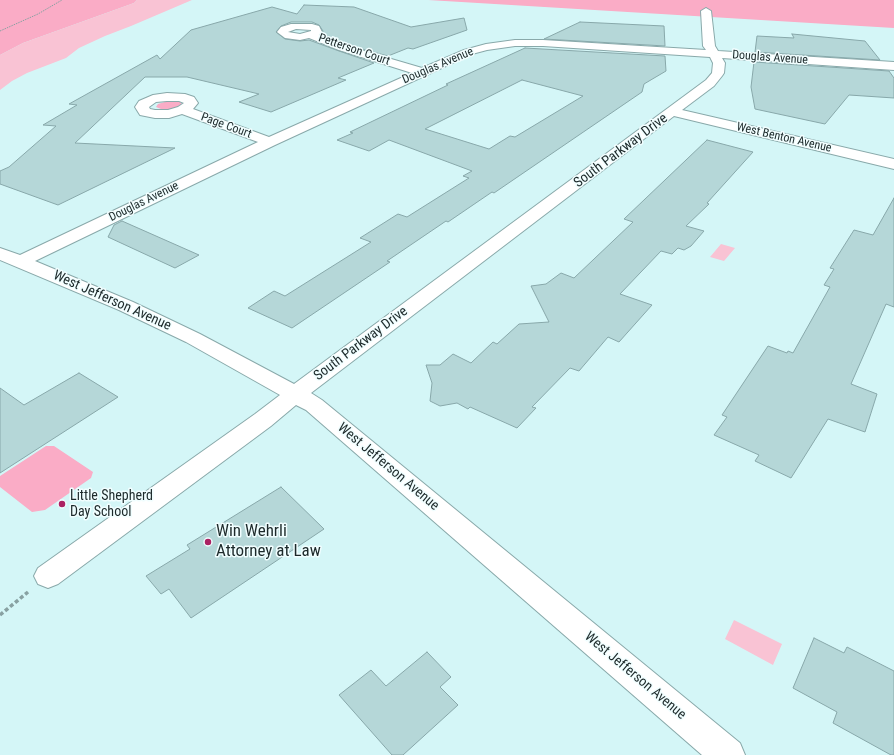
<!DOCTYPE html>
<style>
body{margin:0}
canvas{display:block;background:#d4f6f7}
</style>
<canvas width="894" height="755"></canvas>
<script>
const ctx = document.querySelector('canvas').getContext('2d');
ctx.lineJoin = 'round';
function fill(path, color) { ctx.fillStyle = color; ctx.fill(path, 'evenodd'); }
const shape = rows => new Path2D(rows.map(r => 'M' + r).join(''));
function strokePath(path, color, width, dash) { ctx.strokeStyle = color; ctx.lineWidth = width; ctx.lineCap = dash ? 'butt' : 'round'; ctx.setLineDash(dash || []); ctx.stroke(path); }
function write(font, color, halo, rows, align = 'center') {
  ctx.font = font + ' "Roboto Condensed",sans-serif'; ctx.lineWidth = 3; ctx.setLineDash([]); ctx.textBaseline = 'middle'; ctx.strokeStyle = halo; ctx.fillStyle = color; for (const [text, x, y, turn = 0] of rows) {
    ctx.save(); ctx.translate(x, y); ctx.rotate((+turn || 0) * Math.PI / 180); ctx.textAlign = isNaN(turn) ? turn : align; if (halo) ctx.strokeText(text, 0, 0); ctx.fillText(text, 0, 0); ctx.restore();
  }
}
const green = shape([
 [0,0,137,0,134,3,23,43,0,55],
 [428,0,894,0,894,28],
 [168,101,179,101,182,104,180,107,173,109,161,109,156,107,158,104],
 [46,446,54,446,93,472,91,478,45,510,32,512,0,487,0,476]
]);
const water = shape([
 [137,0,192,0,131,26,105,36,79,48,66,58,27,73,12,81,0,90,0,55,23,43,134,3],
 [721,244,735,248,724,261,710,257],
 [734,620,782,644,773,665,725,639]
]);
const building = shape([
 [304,5,354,7,411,27,464,18,467,30,413,49,408,48,388,56,347,45,322,34,323,31,319,25,312,22,291,22,281,26,276,32,285,39,300,41,309,40,339,51,374,63,338,78,346,80,271,112,239,102,259,94,187,77,145,77,75,143,175,148,58,205,0,184,0,171,9,167,56,126,43,125,77,105,69,104,157,55,160,59,191,30,272,7,297,14,304,5],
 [580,22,664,26,665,46,544,39,580,22],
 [792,34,865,41,880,60,755,52,757,36,794,38,792,34],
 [525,48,665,56,666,71,644,84,642,92,494,193,492,192,448,222,446,221,387,261,390,262,292,328,248,308,274,291,285,296,371,242,360,238,398,214,407,217,469,178,463,176,472,171,389,140,369,151,337,140,353,133,350,132,448,85,446,84,525,48],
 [522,80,583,96,515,137,510,136,489,149,425,129,522,80],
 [754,62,889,71,894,78,894,98,849,95,825,124,755,109,751,87,754,62],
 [707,140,753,152,707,203,709,204,686,226,704,231,691,246,684,250,678,248,672,254,661,251,620,294,652,305,619,342,608,337,579,371,570,368,532,407,536,408,517,428,470,407,468,409,457,403,440,406,430,401,432,383,426,365,440,365,453,354,471,363,493,342,497,344,519,324,549,322,531,286,546,284,561,273,574,278,633,222,624,219,707,140],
 [894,198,894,307,886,304,851,384,877,394,865,432,828,419,791,478,755,461,759,455,714,435,727,417,722,415,768,346,787,353,788,351,793,353,830,287,824,285,834,269,830,268,854,230,873,235,894,198],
 [122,221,199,255,175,268,108,237,114,225,122,221],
 [79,373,118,397,0,473,0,388,24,405,79,373],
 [281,487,324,529,191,618,169,589,161,594,146,576,190,549,187,545,281,487],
 [814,638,844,653,847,647,894,671,894,755,891,755,833,723,837,712,793,688,814,638],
 [427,652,451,677,440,687,458,705,403,755,392,755,339,695,371,670,386,686,427,652]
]);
const pathFar1 = shape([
 [0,31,38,14,62,0]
]);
const path = shape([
 [0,615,28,592]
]);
const minor = shape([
 [706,8,711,11,715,46,718,51,894,62,894,70,722,58,725,63,724,73,722,76,714,86,682,110,894,159,894,169,674,116,311,393,322,400,740,743,745,755,702,755,306,410,296,405,271,426,58,584,48,588,38,584,34,576,38,568,255,414,280,395,186,342,119,310,0,260,0,248,20,255,258,142,182,114,169,118,155,118,140,115,135,107,139,101,153,95,167,93,185,94,194,97,198,103,193,109,269,137,412,73,339,50,309,38,300,40,285,38,277,32,281,27,291,24,312,24,319,26,322,32,319,35,347,46,422,68,464,50,486,44,515,40,543,40,706,50,703,46,701,11,706,8],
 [296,29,311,30,311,31,300,34,288,32,296,29],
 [515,46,543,46,710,57,713,63,712,73,706,80,294,384,200,334,133,302,35,261,275,145,472,54,487,50,515,46],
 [167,101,179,101,184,103,178,107,168,110,155,110,150,109,149,107,156,102,167,101]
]);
const markers = [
 [62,504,4,"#ab2162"],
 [208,542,4,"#ab2162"]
];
const farStreetnames = [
 ["Petterson Court",354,50,19],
 ["Douglas Avenue",770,58,4],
 ["Douglas Avenue",438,66,-23],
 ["Page Court",226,126,20],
 ["West Benton Avenue",784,138,13],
 ["Douglas Avenue",144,202,-26]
];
const streetNames = [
 ["South Parkway Drive",621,151,-37],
 ["West Jefferson Avenue",112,301,24],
 ["South Parkway Drive",361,344,-37],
 ["West Jefferson Avenue",388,467,40],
 ["West Jefferson Avenue",635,676,40]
];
const poiNames = [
 ["Little Shepherd",70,496],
 ["Day School",70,512]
];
const nearPoinames = [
 ["Win Wehrli",216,532],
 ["Attorney at Law",216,552]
];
fill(green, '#faacc6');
fill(water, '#f9c3d4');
fill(building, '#b5d7d8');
strokePath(building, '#88a8aa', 1);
strokePath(minor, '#89a9aa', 2);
strokePath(pathFar1, '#88a1a2', 1, [1.5, 1]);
strokePath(path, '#88a1a2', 3.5, [4, 2.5]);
fill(minor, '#fff');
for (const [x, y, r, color] of markers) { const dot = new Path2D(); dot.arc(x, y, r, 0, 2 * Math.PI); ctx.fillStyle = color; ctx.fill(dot); strokePath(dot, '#f1feff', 1.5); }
write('12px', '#1c292a', '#f1feff', farStreetnames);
write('14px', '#1c292a', '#f1feff', streetNames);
write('14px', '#1c292a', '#f1feff', poiNames, 'left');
write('17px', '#1c292a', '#f1feff', nearPoinames, 'left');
</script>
